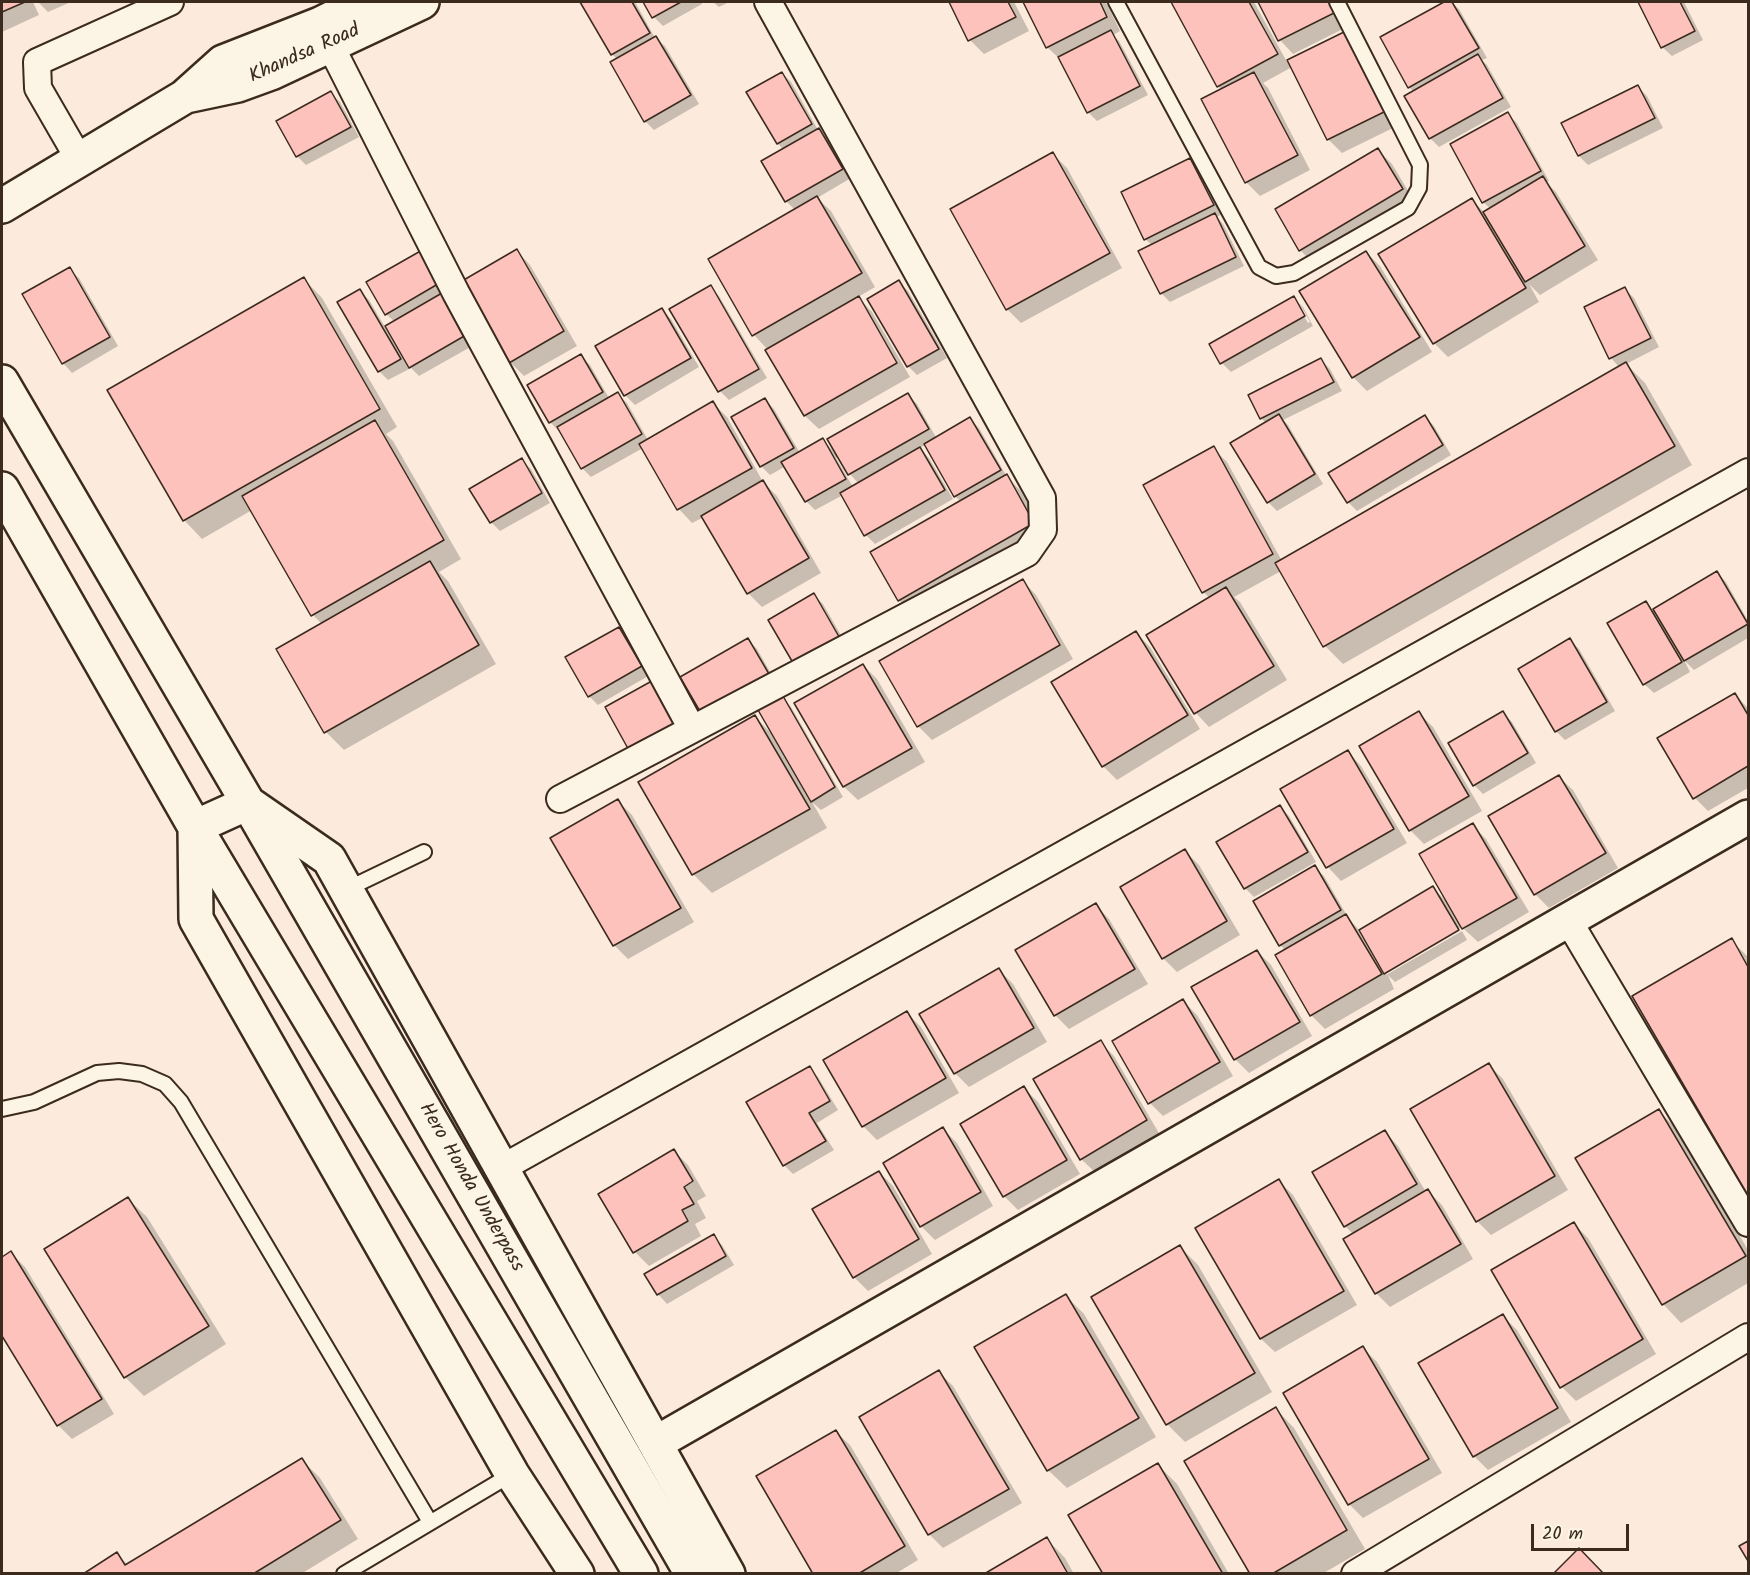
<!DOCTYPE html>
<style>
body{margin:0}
#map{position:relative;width:1750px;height:1575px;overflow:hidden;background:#fcebdd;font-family:Kalam,sans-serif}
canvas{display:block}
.frame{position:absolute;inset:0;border:3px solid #3b2a1e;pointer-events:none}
.scale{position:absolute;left:1531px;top:1524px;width:98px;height:27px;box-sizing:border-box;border:3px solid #3b2a1e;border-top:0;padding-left:8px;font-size:18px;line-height:21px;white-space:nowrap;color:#3b2a1e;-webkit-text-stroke:4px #fcf5e5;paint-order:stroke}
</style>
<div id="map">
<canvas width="1750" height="1575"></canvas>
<div class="frame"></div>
<div class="scale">20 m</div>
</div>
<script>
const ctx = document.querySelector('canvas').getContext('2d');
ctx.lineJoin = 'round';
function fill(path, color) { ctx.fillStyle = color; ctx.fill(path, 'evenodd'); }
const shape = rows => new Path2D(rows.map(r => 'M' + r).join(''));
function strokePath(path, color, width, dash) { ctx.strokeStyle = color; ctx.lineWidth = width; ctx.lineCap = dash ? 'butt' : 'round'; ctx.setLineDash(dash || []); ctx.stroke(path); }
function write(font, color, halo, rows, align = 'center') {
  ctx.font = font + ' Kalam,sans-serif'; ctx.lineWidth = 4.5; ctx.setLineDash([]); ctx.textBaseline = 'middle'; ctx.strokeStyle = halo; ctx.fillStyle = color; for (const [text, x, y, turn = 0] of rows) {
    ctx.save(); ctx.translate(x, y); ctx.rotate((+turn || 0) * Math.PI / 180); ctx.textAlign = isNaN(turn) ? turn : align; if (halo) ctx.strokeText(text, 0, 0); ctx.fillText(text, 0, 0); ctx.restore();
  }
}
const shadow = shape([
 [2,2,33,2,39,15,2,32],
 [38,2,71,2,48,12],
 [581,2,635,2,655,38,665,46,699,104,654,130,645,121,618,60,612,54],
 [645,2,701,2,702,4,663,26,654,17],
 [713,2,729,2,719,7],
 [951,2,1014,2,1029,31,984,54,970,40],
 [1024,2,1106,2,1120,31,1113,35,1119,41,1148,95,1097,121,1088,112,1062,61,1047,47],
 [1173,2,1254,2,1287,62,1346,33,1399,125,1342,153,1328,139,1292,67,1263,83,1268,88,1310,170,1260,196,1246,182,1222,90,1218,86],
 [1260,2,1334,2,1347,27,1293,54,1280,40],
 [1448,2,1451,2,1459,9,1487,58,1482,60,1487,65,1511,107,1439,147,1430,138,1414,92,1409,87,1382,38],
 [1639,2,1684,2,1703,40,1672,56,1662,47],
 [782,73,791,82,818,130,828,139,851,178,817,198,831,211,875,287,858,297,872,312,910,377,819,429,805,416,768,350,754,335,710,259,795,210,786,201,784,150,778,144],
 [1638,87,1647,96,1663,128,1588,165,1579,156,1563,124],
 [331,93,340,102,359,137,306,165,297,156],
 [1508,114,1517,123,1549,181,1546,182,1556,192,1598,260,1540,295,1529,284,1539,302,1448,357,1434,343,1472,200,1485,213,1491,209,1483,202],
 [1378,150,1392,164,1416,204,1314,264,1300,250],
 [1053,154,1067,168,1122,268,1021,323,1007,309],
 [1190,159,1199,169,1222,214,1217,217,1223,224,1244,266,1170,302,1161,293,1152,245,1145,239],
 [424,251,474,345,419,376,411,368,388,380,379,371,360,291,369,300,385,327,395,322,386,314],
 [517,251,530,265,577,346,524,376,510,362],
 [1366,252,1380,266,1432,352,1367,391,1353,377],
 [69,269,79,278,118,346,72,373,63,363,24,295],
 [304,279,322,298,397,427,386,434,393,441,461,559,439,572,448,581,496,664,344,750,326,732,322,624,313,615,252,510,202,539,184,520],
 [899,282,908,291,947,358,917,375,908,366],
 [710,287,719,296,767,378,729,400,720,391,672,309],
 [1625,289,1634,298,1659,347,1626,364,1645,383,1692,465,1343,664,1325,646,1281,571,1234,597,1240,602,1287,680,1209,727,1196,713,1210,598,1203,592,1213,448,1227,462,1282,561,1620,368,1611,358],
 [1293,298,1303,307,1313,326,1231,372,1222,363],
 [1298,306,1301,306,1310,322,1308,323],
 [662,310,671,319,699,367,635,405,626,396,597,347],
 [581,356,590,365,609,398,618,394,627,403,648,440,713,403,727,417,763,482,777,496,821,573,762,607,748,593,704,517,692,523,679,509,643,448,591,477,582,468,561,430,559,431,550,422],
 [1321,360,1330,369,1342,391,1283,420,1288,425,1323,484,1277,511,1268,502,1266,423,1261,418],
 [908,395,917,404,937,439,970,419,979,428,1007,477,1020,490,1047,537,913,614,899,600,961,502,955,496,926,445,919,448,929,458,953,499,875,544,866,535,843,495,815,510,806,501,786,466,770,475,761,466,764,399,774,409,800,453,823,440,836,454],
 [839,456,850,474,859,484,853,487,836,458],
 [1425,417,1434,426,1451,455,1357,511,1348,502],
 [522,460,531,469,550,503,500,531,491,522],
 [1717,573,1726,582,1748,621,1748,638,1694,670,1684,660,1690,672,1654,693,1644,684,1645,603,1653,611],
 [1023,581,1036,595,1073,659,932,740,918,726],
 [814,595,823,604,850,651,807,676],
 [619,628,628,637,650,675,598,705,589,696,567,658],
 [1136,633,1150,647,1200,729,1117,780,1103,766],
 [748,640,757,649,777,684,702,712],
 [1570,640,1579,649,1615,711,1565,740,1556,731],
 [863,665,877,679,925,762,858,800,844,787,796,703],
 [1735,695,1748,708,1748,788,1708,811,1695,798],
 [782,698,791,707,843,797,821,810,812,802,827,828,712,893,693,874,640,782,755,717,773,735],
 [1419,713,1433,727,1482,811,1424,844,1410,830],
 [1503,713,1512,722,1536,763,1483,794,1474,785],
 [1348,752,1361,766,1407,843,1341,881,1328,867,1282,790],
 [1559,777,1573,790,1618,868,1549,908,1535,894],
 [618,801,632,815,694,922,628,959,614,945],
 [1280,807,1289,816,1316,862,1254,897,1245,888],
 [1472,825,1486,839,1529,912,1478,942,1464,929,1467,928,1465,925,1460,924,1460,928,1386,971,1386,975,1462,931,1467,940,1395,982,1388,975,1394,989,1325,1029,1311,1015,1285,950,1280,945,1314,867,1324,876,1349,919,1360,931,1433,888,1447,902],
 [1185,851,1199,865,1240,935,1177,972,1163,958],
 [1096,905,1109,919,1148,984,1069,1029,1055,1015],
 [1731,940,1748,957,1748,1193,1634,997],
 [1257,951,1271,965,1312,1036,1249,1073,1235,1059],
 [999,970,1013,984,1047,1042,969,1087,955,1073],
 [1183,1001,1197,1015,1233,1076,1163,1116,1150,1103],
 [907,1013,921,1027,959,1093,877,1140,863,1126],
 [1100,1042,1114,1056,1160,1135,1095,1172,1081,1159],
 [1489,1065,1503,1079,1568,1190,1491,1235,1477,1221],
 [809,1068,818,1077,838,1110,817,1123,834,1150,793,1174,784,1165],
 [1024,1088,1038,1102,1080,1174,1018,1210,1004,1196],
 [1659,1111,1678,1130,1748,1250,1748,1283,1681,1323,1663,1304],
 [943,1129,957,1143,993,1206,935,1240,921,1226],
 [1385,1132,1398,1146,1426,1192,1428,1191,1442,1205,1473,1259,1390,1307,1376,1293,1354,1235,1345,1226],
 [674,1151,688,1165,706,1196,697,1201,706,1218,695,1224,701,1236,649,1266,635,1252],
 [879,1172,893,1186,932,1254,868,1291,854,1277],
 [1279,1181,1293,1195,1357,1305,1275,1352,1261,1339,1197,1229],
 [128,1199,147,1217,226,1344,144,1396,125,1377],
 [1574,1224,1588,1238,1656,1354,1576,1401,1562,1387],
 [713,1236,722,1245,734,1265,667,1304,658,1294],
 [1180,1247,1198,1265,1272,1392,1185,1442,1167,1424],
 [11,1253,25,1267,114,1414,72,1439,58,1425,2,1333,2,1259],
 [1066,1296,1084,1314,1156,1437,1067,1488,1048,1470],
 [1503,1316,1517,1330,1571,1422,1488,1470,1474,1456],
 [1363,1348,1377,1362,1442,1473,1363,1518,1350,1505,1285,1393],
 [939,1372,953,1386,1022,1503,943,1548,929,1534],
 [1276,1409,1294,1428,1365,1549,1322,1574,1252,1574],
 [836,1432,850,1445,918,1560,895,1574,815,1574],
 [302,1460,320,1478,358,1539,301,1574,86,1574,117,1554,128,1565],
 [1158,1465,1177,1484,1229,1574,1104,1574],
 [1047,1539,1065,1558,1074,1574,987,1574]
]);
const building = shape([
 [2,2,25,2,2,12,2,2],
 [580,2,632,2,650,33,611,55,580,2],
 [643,2,681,2,652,18,643,2],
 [949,2,1008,2,1016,17,968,41,949,2],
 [1023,2,1100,2,1107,17,1046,48,1023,2],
 [1171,2,1249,2,1278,54,1217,87,1171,2],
 [1258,2,1329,2,1334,13,1278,41,1258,2],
 [1444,2,1452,2,1479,48,1408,88,1380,37,1444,2],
 [1638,2,1680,2,1695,31,1661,48,1638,2],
 [1111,30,1140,86,1087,113,1058,57,1111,30],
 [1346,31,1386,111,1327,140,1287,60,1346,31],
 [656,36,691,95,644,122,610,62,656,36],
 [1478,54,1503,98,1429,139,1404,96,1478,54],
 [782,72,812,124,777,144,746,92,782,72],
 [1254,72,1298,155,1245,183,1201,99,1254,72],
 [1638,85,1655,118,1578,156,1561,123,1638,85],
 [331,91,351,127,296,157,276,121,331,91],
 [1508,112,1541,171,1482,203,1450,144,1508,112],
 [819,128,843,169,785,202,761,161,819,128],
 [1378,148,1403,189,1299,251,1275,209,1378,148],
 [1053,152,1110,253,1006,310,950,209,1053,152],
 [1190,158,1214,205,1144,240,1121,192,1190,158],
 [1543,176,1585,246,1525,282,1483,212,1543,176],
 [817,196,862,273,752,336,708,259,817,196],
 [1472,198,1526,288,1433,344,1378,254,1472,198],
 [1215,213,1236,257,1160,294,1138,251,1215,213],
 [424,249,443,281,385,315,366,282,424,249],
 [517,249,564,331,509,363,462,281,517,249],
 [1366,251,1420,337,1352,378,1299,291,1366,251],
 [70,267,110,337,62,364,22,294,70,267],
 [304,277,380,409,183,521,107,390,304,277],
 [899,280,939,349,907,367,867,299,899,280],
 [711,285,759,369,718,392,669,309,711,285],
 [1625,287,1651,338,1609,359,1584,307,1625,287],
 [360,289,401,359,378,372,337,302,360,289],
 [442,293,466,335,409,368,385,326,442,293],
 [859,296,897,363,804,416,765,350,859,296],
 [1294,296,1305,316,1220,364,1209,344,1294,296],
 [662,308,691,358,624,396,595,346,662,308],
 [581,354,603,392,549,423,527,385,581,354],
 [1321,358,1334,382,1260,419,1248,395,1321,358],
 [1626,362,1675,446,1323,647,1275,563,1626,362],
 [618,392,642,434,581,469,557,427,618,392],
 [908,393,929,429,848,475,827,439,908,393],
 [765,398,794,448,760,467,731,417,765,398],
 [713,401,752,468,677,510,639,444,713,401],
 [1279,414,1315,474,1267,503,1230,443,1279,414],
 [1425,415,1443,445,1347,503,1328,473,1425,415],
 [970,417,1001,470,954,497,924,444,970,417],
 [375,420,444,540,311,616,242,496,375,420],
 [823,438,846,479,805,502,781,462,823,438],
 [1214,446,1273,554,1202,593,1143,485,1214,446],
 [920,447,945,490,864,536,840,493,920,447],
 [522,458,542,493,490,523,469,489,522,458],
 [1007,474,1034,523,898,601,870,552,1007,474],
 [763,480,809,558,747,594,701,516,763,480],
 [430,561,479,645,324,733,276,649,430,561],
 [1717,571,1748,624,1684,661,1653,609,1717,571],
 [1023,579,1060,645,917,727,879,661,1023,579],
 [1226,587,1274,666,1194,714,1146,635,1226,587],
 [814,593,842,642,796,668,768,620,814,593],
 [1646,601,1682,662,1643,685,1607,623,1646,601],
 [619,627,642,666,588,697,565,657,619,627],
 [1136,631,1188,715,1102,767,1051,682,1136,631],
 [748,638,769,674,701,713,680,677,748,638],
 [1570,638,1607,702,1555,732,1518,669,1570,638],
 [863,664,912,748,843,787,794,703,863,664],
 [659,677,685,722,631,754,605,707,659,677],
 [1735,693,1748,715,1748,766,1693,799,1657,738,1735,693],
 [783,696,835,787,811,802,758,710,783,696],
 [1419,711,1469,796,1409,831,1359,746,1419,711],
 [1503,711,1528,753,1473,786,1448,743,1503,711],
 [755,715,810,809,692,875,638,782,755,715],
 [1348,750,1394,829,1326,868,1280,789,1348,750],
 [1559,775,1606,853,1534,895,1488,816,1559,775],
 [618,799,681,908,613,946,550,838,618,799],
 [1280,805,1308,852,1244,889,1216,842,1280,805],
 [1473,823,1517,898,1462,929,1419,854,1473,823],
 [1185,849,1227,921,1162,959,1120,887,1185,849],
 [1315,865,1341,910,1279,946,1253,901,1315,865],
 [1433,886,1459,930,1384,974,1359,930,1433,886],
 [1096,903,1135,969,1054,1016,1015,950,1096,903],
 [1346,914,1382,974,1310,1016,1275,955,1346,914],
 [1732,938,1748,967,1748,1196,1632,996,1732,938],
 [1257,950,1300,1022,1234,1060,1191,987,1257,950],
 [999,968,1034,1028,954,1074,919,1014,999,968],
 [1183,999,1220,1062,1148,1104,1112,1041,1183,999],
 [907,1011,946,1078,862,1127,823,1060,907,1011],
 [1101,1040,1147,1120,1080,1160,1033,1079,1101,1040],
 [1489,1063,1555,1176,1476,1222,1410,1109,1489,1063],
 [810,1066,830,1101,809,1113,826,1141,783,1166,746,1102,810,1066],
 [1024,1086,1067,1160,1003,1197,960,1124,1024,1086],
 [1659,1109,1746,1256,1662,1305,1575,1158,1659,1109],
 [943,1127,981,1192,920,1227,883,1163,943,1127],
 [1385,1130,1417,1184,1344,1227,1312,1172,1385,1130],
 [674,1149,693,1181,684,1187,694,1204,682,1210,688,1221,633,1253,598,1194,674,1149],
 [879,1171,919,1239,853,1278,812,1209,879,1171],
 [1279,1179,1344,1291,1260,1339,1195,1228,1279,1179],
 [1428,1189,1461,1244,1375,1294,1343,1239,1428,1189],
 [128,1197,209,1326,124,1378,44,1249,128,1197],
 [1574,1222,1643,1339,1560,1388,1491,1270,1574,1222],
 [714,1234,726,1256,657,1295,644,1274,714,1234],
 [1180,1245,1255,1373,1166,1425,1091,1297,1180,1245],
 [11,1251,102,1399,57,1426,2,1336,2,1257,11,1251],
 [1066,1294,1139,1418,1047,1471,974,1347,1066,1294],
 [1503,1314,1558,1408,1473,1457,1418,1363,1503,1314],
 [1363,1346,1429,1459,1348,1505,1283,1393,1363,1346],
 [939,1370,1009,1489,928,1535,859,1417,939,1370],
 [1276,1407,1347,1530,1272,1574,1250,1574,1184,1461,1276,1407],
 [836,1430,905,1546,858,1574,813,1574,756,1476,836,1430],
 [302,1458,341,1520,253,1574,83,1574,117,1552,125,1565,302,1458],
 [1158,1463,1223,1574,1103,1574,1068,1515,1158,1463],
 [1047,1537,1068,1574,984,1574,1047,1537],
 [1748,1541,1748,1561,1739,1546,1748,1541],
 [1579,1548,1604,1574,1553,1574,1579,1548]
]);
const service = shape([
 [1116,2,1259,267,1276,276,1294,273,1408,208,1419,188,1420,165,1337,2],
 [345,890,424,852],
 [2,1109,34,1102,97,1073,119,1071,142,1074,165,1084,181,1102,430,1522],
 [344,1574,512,1474]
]);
const minor = shape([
 [322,29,456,293,692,729],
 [79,159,38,88,37,62,170,2],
 [560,799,1027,553,1043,530,1042,498,768,2],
 [1568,920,1748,1223],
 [502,1168,1748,472],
 [1355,1574,1748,1337]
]);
const tertiary = shape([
 [186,96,238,85,271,73,422,2],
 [2,206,184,97,223,62,320,24,365,2],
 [656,1443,1748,817]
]);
const secondary = shape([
 [641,1574,195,827,248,803,692,1574]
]);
const trunk = shape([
 [2,382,248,803,329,859,728,1574],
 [2,489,195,827,196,919,512,1474,577,1574]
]);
const streetNames = [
 ["Khandsa Road",305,55,-24],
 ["Hero Honda Underpass",470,1188,60]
];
fill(shadow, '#0003');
fill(building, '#fec2bc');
strokePath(building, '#3b2a1e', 1.5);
strokePath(service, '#3b2a1e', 18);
strokePath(minor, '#3b2a1e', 30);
strokePath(tertiary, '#3b2a1e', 38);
strokePath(secondary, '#3b2a1e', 38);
strokePath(trunk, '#3b2a1e', 38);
strokePath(service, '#fcf5e5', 14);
strokePath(minor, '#fcf5e5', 26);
strokePath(tertiary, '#fcf5e5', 33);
strokePath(secondary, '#fcf5e5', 33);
strokePath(trunk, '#fcf5e5', 33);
write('20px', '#3b2a1e', '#fcf5e5', streetNames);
</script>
